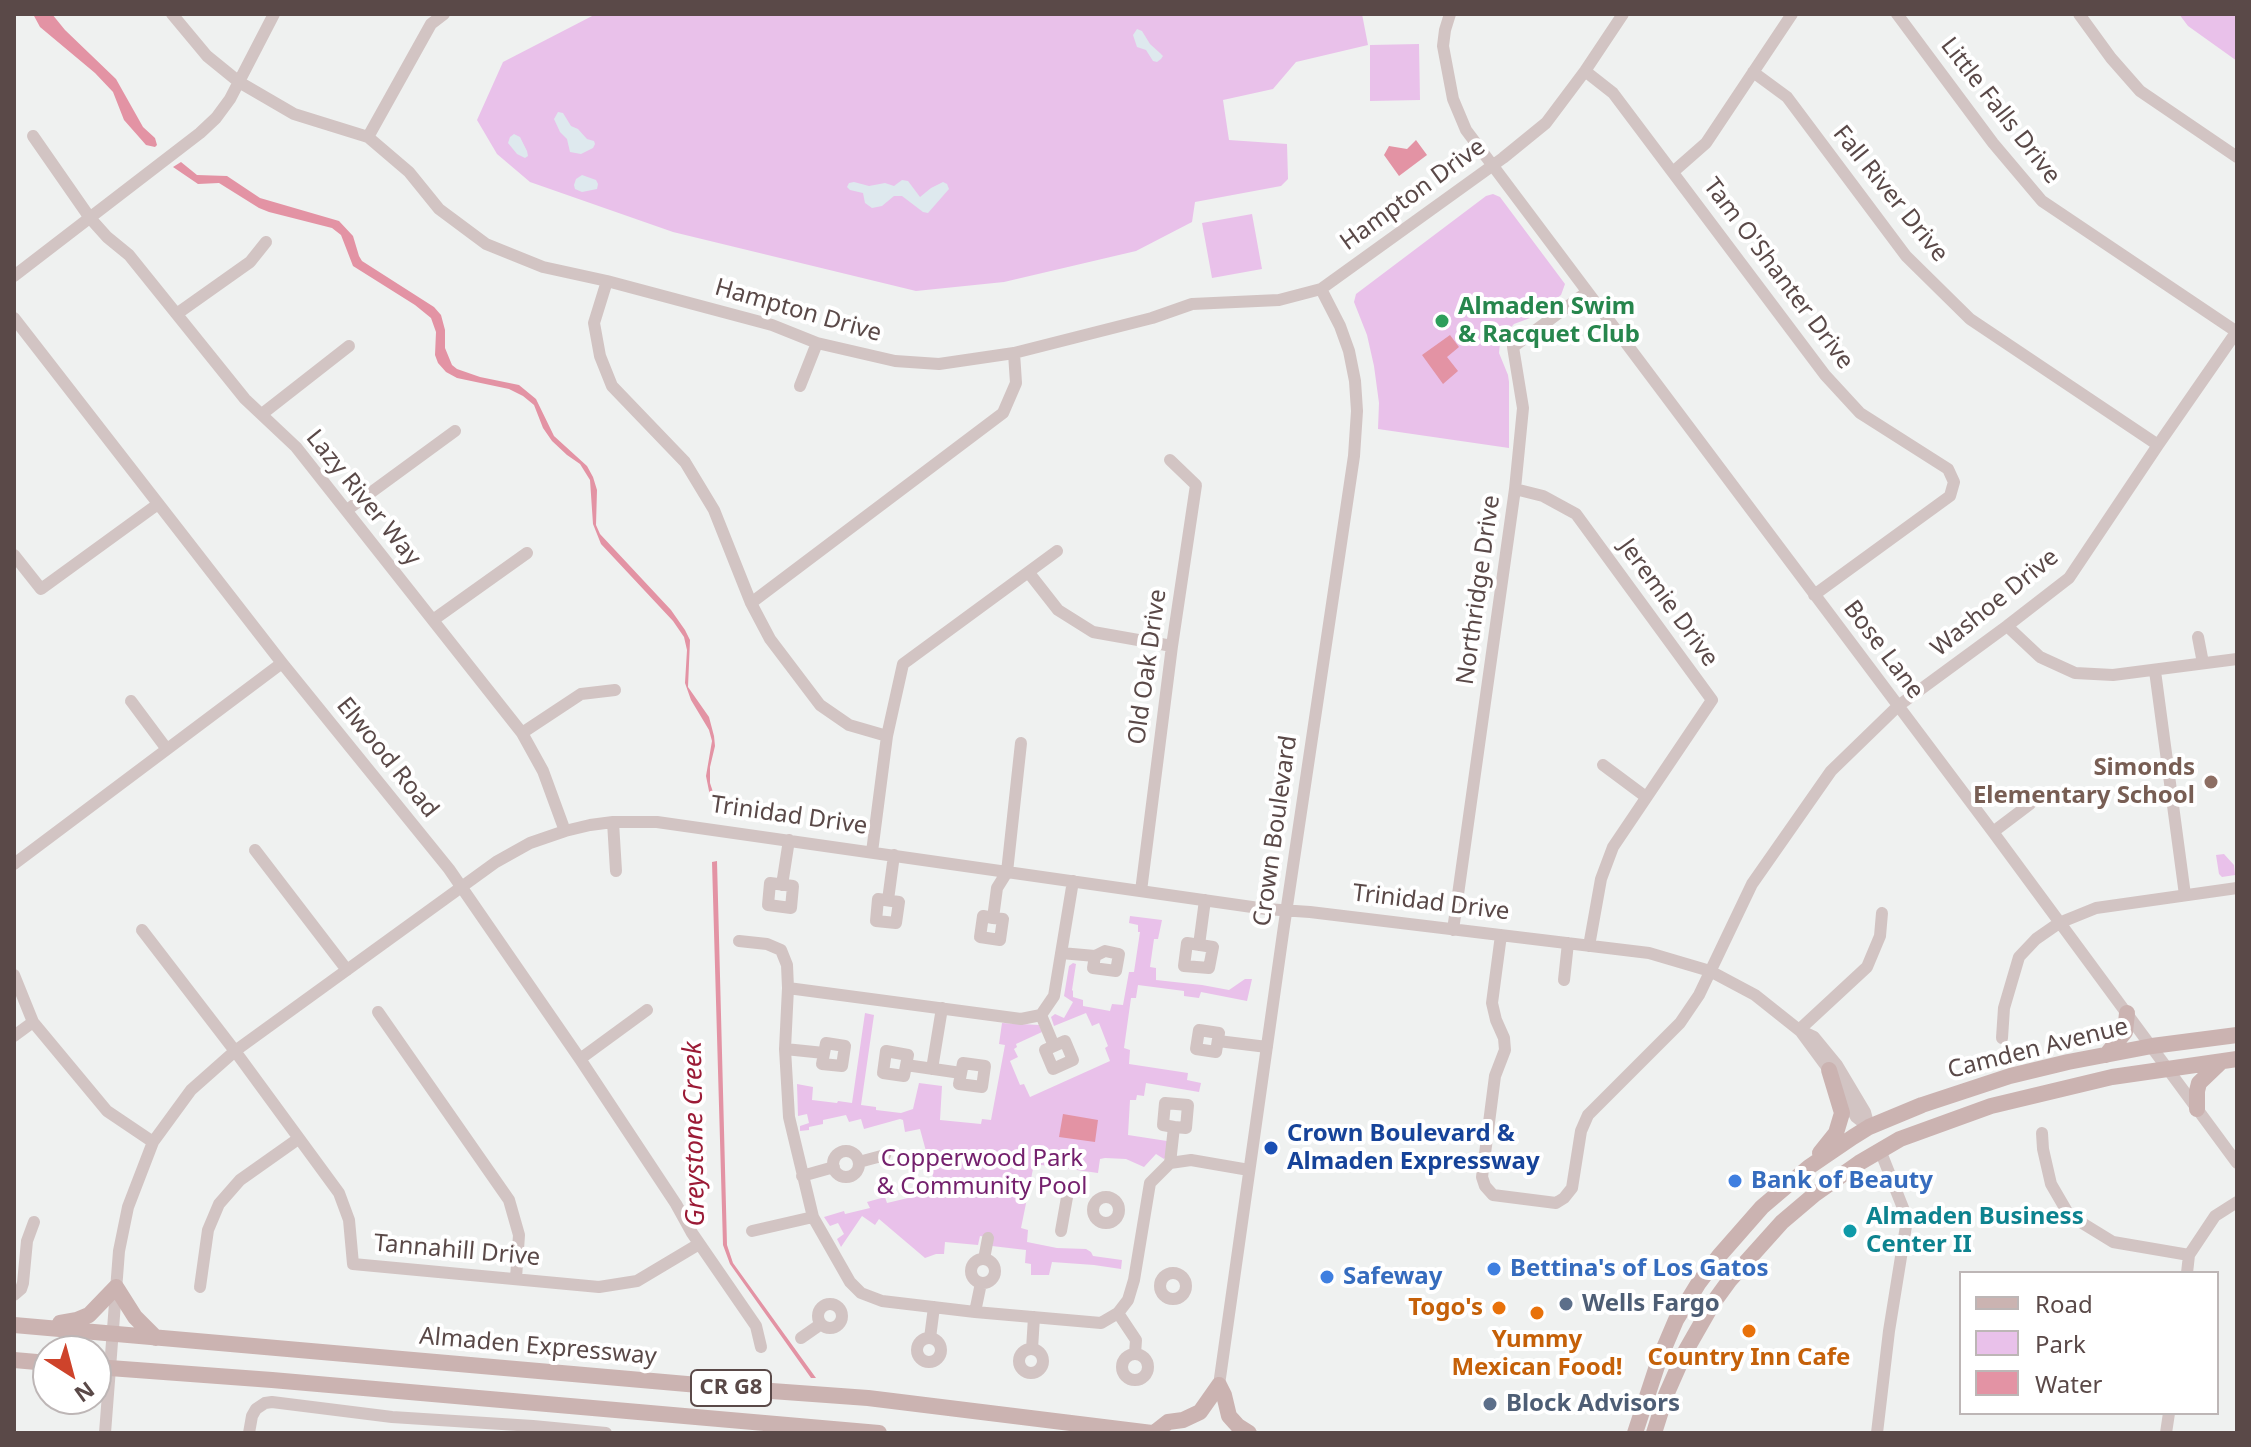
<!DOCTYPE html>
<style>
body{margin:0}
#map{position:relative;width:2251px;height:1447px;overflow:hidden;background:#eff1f0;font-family:"Noto Sans",sans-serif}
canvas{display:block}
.frame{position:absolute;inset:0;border:16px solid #5a4948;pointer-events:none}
.legend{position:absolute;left:1959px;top:1271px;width:260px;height:144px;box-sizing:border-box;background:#fff;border:2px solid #bdb6b6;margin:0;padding:10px 14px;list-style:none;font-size:24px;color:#5a4948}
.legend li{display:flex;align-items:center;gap:16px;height:40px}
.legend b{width:40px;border:2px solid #bdb6b6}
.north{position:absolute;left:32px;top:1335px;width:80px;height:80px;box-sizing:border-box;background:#fff;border:2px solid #bdb6b6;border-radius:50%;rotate:144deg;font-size:22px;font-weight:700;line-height:32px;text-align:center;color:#5a4948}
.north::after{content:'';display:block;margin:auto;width:28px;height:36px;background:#ce432b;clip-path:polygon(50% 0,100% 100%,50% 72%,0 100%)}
</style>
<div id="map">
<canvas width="2251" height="1447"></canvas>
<div class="frame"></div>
<ul class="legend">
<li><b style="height:10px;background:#cbb3b1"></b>Road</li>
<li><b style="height:22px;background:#e9c1ea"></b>Park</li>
<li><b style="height:22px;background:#e393a4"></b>Water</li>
</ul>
<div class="north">N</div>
</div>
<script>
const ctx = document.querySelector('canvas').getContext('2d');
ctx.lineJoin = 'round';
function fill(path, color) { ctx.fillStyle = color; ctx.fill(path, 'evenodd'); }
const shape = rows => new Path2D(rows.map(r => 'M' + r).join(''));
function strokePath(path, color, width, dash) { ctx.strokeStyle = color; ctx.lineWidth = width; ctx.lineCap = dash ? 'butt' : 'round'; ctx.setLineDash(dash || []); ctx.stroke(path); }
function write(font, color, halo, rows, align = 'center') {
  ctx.font = font + ' "Noto Sans",sans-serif'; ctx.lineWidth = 8; ctx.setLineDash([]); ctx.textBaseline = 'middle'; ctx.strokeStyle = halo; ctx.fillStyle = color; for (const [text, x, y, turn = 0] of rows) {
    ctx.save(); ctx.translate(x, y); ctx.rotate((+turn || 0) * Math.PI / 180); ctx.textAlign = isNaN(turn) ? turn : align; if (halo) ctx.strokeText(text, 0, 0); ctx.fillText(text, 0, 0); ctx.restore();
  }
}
const green = shape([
 [596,14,1362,14,1368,45,1296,62,1273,89,1223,100,1229,140,1287,144,1288,179,1281,186,1195,202,1192,222,1136,251,1004,282,916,291,673,232,530,182,497,154,477,120,503,62],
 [2179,14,2237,14,2237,61,2188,26],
 [1419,44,1420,100,1370,101,1370,45],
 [1493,194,1500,197,1565,284,1561,295,1530,318,1514,324,1505,334,1500,343,1499,353,1508,375,1509,382,1509,448,1378,429,1379,403,1374,366,1367,335,1354,302,1356,294,1486,196],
 [1252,214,1262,269,1212,278,1202,223],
 [2224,854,2234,865,2235,875,2222,877,2219,874,2216,855],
 [1130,916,1162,920,1158,939,1154,939,1150,967,1156,968,1156,980,1202,985,1229,990,1245,979,1252,979,1247,1001,1201,992,1199,998,1184,996,1184,991,1138,985,1136,998,1131,998,1124,1048,1130,1050,1129,1064,1188,1073,1187,1080,1201,1083,1199,1092,1146,1083,1144,1096,1137,1095,1136,1100,1130,1100,1128,1135,1167,1141,1167,1155,1164,1159,1156,1154,1144,1167,1126,1159,1105,1158,1100,1159,1098,1173,1034,1164,1021,1228,1028,1230,1027,1242,1057,1248,1086,1249,1091,1252,1093,1256,1122,1260,1121,1269,1094,1265,1052,1262,1049,1275,1031,1275,1031,1264,1025,1263,1026,1250,992,1246,993,1238,980,1236,978,1245,945,1242,944,1254,936,1254,925,1258,879,1219,875,1225,862,1216,841,1247,837,1239,844,1234,838,1223,830,1226,824,1217,844,1211,845,1214,870,1208,867,1202,885,1197,887,1203,933,1192,930,1178,933,1177,920,1129,905,1132,903,1120,900,1119,864,1129,861,1119,849,1122,846,1115,823,1120,823,1124,809,1127,809,1130,800,1131,800,1126,809,1123,807,1114,798,1116,797,1084,813,1087,812,1100,837,1103,838,1101,852,1103,865,1013,874,1015,861,1105,876,1107,876,1110,901,1113,913,1109,919,1083,942,1086,940,1120,981,1124,982,1119,991,1120,1005,1045,999,1044,1002,1023,1039,1025,1042,1032,1016,1044,1017,1047,1014,1049,1018,1057,1010,1061,1020,1085,1024,1084,1030,1097,1110,1061,1105,1048,1108,1046,1099,1023,1092,1026,1086,1013,1054,1026,1051,1017,1055,1014,1064,1018,1073,1002,1064,996,1069,966,1073,963,1076,964,1072,990,1073,991,1073,997,1083,1000,1083,1006,1110,1011,1112,1004,1123,1005,1129,972,1134,972,1140,932,1138,932,1138,925,1129,923]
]);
const sand = shape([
 [1137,29,1142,31,1150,44,1160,53,1163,56,1161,59,1157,62,1153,61,1146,50,1137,47,1133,35],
 [558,112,563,113,571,126,578,129,587,139,594,141,595,144,593,148,581,154,570,152,567,139,560,132,554,119],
 [514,134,520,137,527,151,528,156,525,158,517,154,508,143,510,137],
 [582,175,596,180,598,184,597,189,582,192,575,189,574,185,576,179],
 [902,180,908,181,920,197,931,188,943,182,947,184,949,189,928,213,923,212,902,196,894,196,882,206,872,208,865,203,863,193,850,190,847,187,849,183,854,182,869,186,885,183,894,186]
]);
const water = shape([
 [33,14,52,14,65,30,116,79,143,127,155,138,157,145,155,147,146,145,124,120,113,92,95,73,40,27],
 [1416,140,1427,155,1399,176,1384,155,1389,146,1407,149],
 [181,162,197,175,227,176,260,198,339,221,353,236,359,256,362,261,434,307,441,315,445,330,445,348,452,365,457,369,480,377,519,385,536,399,554,436,587,466,593,477,597,490,596,525,600,534,671,610,685,630,690,640,688,687,709,717,714,736,715,746,710,767,710,783,714,795,710,796,706,776,712,741,709,730,691,700,685,683,687,650,684,637,673,621,601,544,593,524,590,480,580,464,567,455,552,441,543,428,534,405,523,396,509,389,457,378,446,372,438,363,435,355,436,332,431,318,415,305,353,266,341,235,332,228,269,212,259,208,219,183,198,184,173,167],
 [1450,335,1459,347,1447,357,1458,371,1443,384,1422,355],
 [717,861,727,1245,733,1263,816,1378,811,1378,730,1264,723,1245,712,862],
 [1063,1114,1098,1120,1095,1142,1059,1137]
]);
const minor = shape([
 [172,14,207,56,239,82,294,114,368,137,409,172,439,209,486,244,543,267,607,281,772,325,817,343,895,361,939,364,1014,353,1152,318,1192,304,1279,300,1321,289,1503,158,1546,123,1585,71,1623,14],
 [1450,14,1445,30,1443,46,1453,99,1466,130,1993,832,2237,1163],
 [1897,14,1993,143,2042,201,2237,332],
 [2079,14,2111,58,2140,91,2237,157],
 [1585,71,1613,93,1825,375,1860,413,1948,469,1954,482,1950,496,1814,595],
 [1753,72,1787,97,1906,256,1970,319,2158,445],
 [33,136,90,218,107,237,129,255,245,399,296,447,522,733,543,771,565,831],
 [368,137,431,24,444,14],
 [1673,172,1706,143,1792,14],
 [14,276,200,133,216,118,230,99,274,14],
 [607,281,594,323,600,356,612,386,685,462,714,510,751,603,770,639,820,705,849,725,887,736],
 [178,313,250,262,266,242],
 [14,318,282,663,449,869,580,1059,676,1204,692,1233,756,1326,761,1347],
 [800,386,817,343],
 [262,414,349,346],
 [1515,489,1543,496,1576,514,1712,700,1613,847,1601,879,1589,946],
 [347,510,455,431],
 [14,555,41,589,158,504],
 [1029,573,1058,610,1093,632,1172,646],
 [751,603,1003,413,1016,383,1014,353],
 [433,620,527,553],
 [2007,626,2040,657,2075,673,2113,675,2237,659],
 [2198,637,2203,663],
 [2155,671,2185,895],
 [131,701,166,748],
 [522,733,581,694,615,690],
 [1603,765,1646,797],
 [613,822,616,871],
 [1993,832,2030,804],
 [255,850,347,970],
 [872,852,887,736,903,664,1057,551],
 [14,864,282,663],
 [1073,881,1054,996,1041,1015,1021,1019,788,988,785,1049,789,1117,813,1217,850,1282,861,1293,882,1301,975,1312,1101,1323,1118,1313,1128,1300,1134,1280,1150,1183,1170,1163,1191,1160,1249,1170],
 [770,883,793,886,791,908,768,905,770,883],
 [782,885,789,840],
 [1141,891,1172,646,1196,485,1170,460],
 [878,899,899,902,896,923,876,921,878,899],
 [888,900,894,855],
 [993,918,983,916,980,937,1000,940,1003,919,993,918,997,888,1007,872,1021,743],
 [142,930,235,1051,339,1193,349,1220,353,1264,599,1287,637,1281,699,1244],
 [1453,930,1515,489,1523,408,1513,347,1587,292],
 [1501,935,1492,1003,1496,1020,1504,1038,1505,1050,1495,1076,1482,1177,1485,1186,1493,1195,1556,1203,1564,1198,1572,1188,1581,1131,1588,1115,1680,1023,1699,995,1752,884,1831,771,1898,706,2007,626,2069,578,2158,445,2237,331],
 [739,941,767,944,781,950,787,965,788,988],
 [1187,943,1213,947,1209,968,1184,966,1187,943],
 [1199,945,1205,900],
 [1061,953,1095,956,1105,951,1119,954,1116,971,1093,968,1095,956],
 [14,975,33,1022,107,1111,153,1142],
 [1564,980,1568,943],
 [378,1012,509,1200,519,1235,516,1278],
 [1041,1015,1054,1046,1045,1050,1053,1069,1073,1060,1065,1041,1054,1046],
 [1199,1030,1219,1033,1216,1052,1196,1049,1199,1030],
 [1799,1030,1867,967,1880,936,1882,913],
 [1801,1032,1829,1070,1856,1117,1869,1127],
 [14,1036,33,1022],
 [2002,1038,2004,1008,2019,957,2036,939,2059,923,2096,908,2237,888],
 [1218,1041,1267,1047],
 [826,1043,845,1046,842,1066,822,1064,826,1043],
 [785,1049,824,1053],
 [886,1051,908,1055,904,1076,883,1073,886,1051],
 [580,1059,647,1010],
 [963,1063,985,1066,982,1087,959,1084,963,1063],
 [906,1065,961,1073],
 [932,1069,942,1008],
 [2042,1133,2043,1149,2051,1184,2069,1215,2113,1242,2189,1255],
 '833 1164a13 13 0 1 1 26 0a13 13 0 1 1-26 0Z',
 [859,1162,885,1155],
 [1170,1163,1174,1127,1163,1125,1165,1103,1188,1105,1186,1128,1174,1127],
 [802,1176,834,1167],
 '1093 1210a13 13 0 1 1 26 0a13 13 0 1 1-26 0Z',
 [752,1231,813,1217],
 [1061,1231,1069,1186],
 [984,1259,988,1238],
 '971 1271a12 12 0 1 1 24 0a12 12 0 1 1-24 0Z',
 [2187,1273,2189,1255,2215,1216,2237,1202],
 '1160 1286a13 13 0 1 1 26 0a13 13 0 1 1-26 0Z',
 [200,1287,208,1230,219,1204,240,1180,298,1139],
 [14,1295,21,1289,23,1283,27,1241,34,1222],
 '818 1316a12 12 0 1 1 24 0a12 12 0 1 1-24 0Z',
 [975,1312,981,1283],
 [1118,1313,1136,1340,1135,1354],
 [801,1338,821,1324],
 [930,1338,934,1307],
 '917 1350a12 12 0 1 1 24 0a12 12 0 1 1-24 0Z',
 '1019 1361a12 12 0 1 1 24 0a12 12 0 1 1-24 0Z',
 [1032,1349,1034,1317],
 '1122 1367a13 13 0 1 1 26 0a13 13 0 1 1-26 0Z',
 [1219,1385,1283,933,1354,456,1357,411,1355,381,1349,351,1340,326,1321,289],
 [105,1433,119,1251,128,1207,153,1142,191,1090,235,1051,496,862,530,843,565,831,590,825,613,822,657,822,1266,909,1310,912,1649,953,1710,971,1755,995,1799,1030,1814,1037,1837,1065,1865,1112,1869,1127],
 [249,1433,252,1416,256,1409,265,1403,272,1402,392,1417,533,1426,606,1433],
 [1877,1433,1889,1331,1906,1226,1905,1213,1880,1150],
 [2166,1433,2169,1413]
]);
const major = shape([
 [2106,1055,2125,1032,2127,1013],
 [2197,1109,2197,1091,2199,1083,2222,1061],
 [1820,1153,1836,1133,1842,1113,1829,1070],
 [60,1323,77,1320,89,1315,116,1287,135,1317,156,1338],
 [14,1325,744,1389,868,1398,1152,1433],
 [14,1360,48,1363],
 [96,1367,272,1380,879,1433],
 [1219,1385,1224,1395,1229,1416,1238,1426,1249,1433],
 [1154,1433,1168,1422,1183,1420,1200,1412,1219,1385],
 [1635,1433,1659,1360,1676,1320,1698,1284,1719,1256,1762,1207,1809,1167,1853,1137,1869,1127,1922,1105,2010,1076,2068,1062,2152,1046,2237,1035],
 [1654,1433,1666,1395,1685,1352,1713,1303,1729,1281,1782,1222,1815,1194,1859,1163,1900,1139,1991,1106,2112,1077,2237,1059]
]);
const markers = [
 [1442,321,8,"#2e9e5b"],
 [2211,782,8,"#8d6e63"],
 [1271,1148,8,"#1a4fb4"],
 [1735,1181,8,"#3f7fe0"],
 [1850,1231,8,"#0f9aa8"],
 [1494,1269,8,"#3f7fe0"],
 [1327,1277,8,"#3f7fe0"],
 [1566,1304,8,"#5c6f8a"],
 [1499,1308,8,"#e8710a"],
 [1537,1313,8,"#e8710a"],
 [1749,1331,8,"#e8710a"],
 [1490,1404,8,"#5c6f8a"]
];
const shields = [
 [731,1388,80]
];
const shieldNames = [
 ["CR G8",731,1388]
];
const streetNames = [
 ["Little Falls Drive",2000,111,52],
 ["Fall River Drive",1890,194,51],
 ["Hampton Drive",1413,195,-36],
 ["Tam O'Shanter Drive",1778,274,53],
 ["Hampton Drive",798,311,16],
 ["Lazy River Way",363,498,51],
 ["Northridge Drive",1479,590,-82],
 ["Jeremie Drive",1668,603,54],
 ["Washoe Drive",1995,603,-39],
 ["Bose Lane",1883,650,53],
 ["Old Oak Drive",1148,667,-82],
 ["Elwood Road",387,758,51],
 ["Trinidad Drive",789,816,8],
 ["Crown Boulevard",1276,831,-82],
 ["Trinidad Drive",1431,903,7],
 ["Camden Avenue",2038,1049,-14],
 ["Tannahill Drive",457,1251,5],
 ["Almaden Expressway",538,1347,5]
];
const leisureNames = [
 ["Almaden Swim",1458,307],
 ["& Racquet Club",1458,335]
];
const educationNames = [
 ["Simonds",2195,768],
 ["Elementary School",2195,796]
];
const transitNames = [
 ["Crown Boulevard &",1287,1134],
 ["Almaden Expressway",1287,1162]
];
const parkNames = [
 ["Copperwood Park",982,1159],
 ["& Community Pool",982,1187]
];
const shopNames = [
 ["Bank of Beauty",1751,1181],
 ["Bettina's of Los Gatos",1510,1269],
 ["Safeway",1343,1277]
];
const cultureNames = [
 ["Almaden Business",1866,1217],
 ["Center II",1866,1245]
];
const serviceNames = [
 ["Wells Fargo",1582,1304],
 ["Block Advisors",1506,1404]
];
const foodNames = [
 ["Togo's",1483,1308,"right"],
 ["Yummy",1537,1340],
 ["Mexican Food!",1537,1368],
 ["Country Inn Cafe",1749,1358]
];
const waterNames = [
 ["Greystone Creek",695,1134,-91]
];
fill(green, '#e9c1ea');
fill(sand, '#dee9ee');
fill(water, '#e393a4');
strokePath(minor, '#d2c4c3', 12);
strokePath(major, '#cbb3b1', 16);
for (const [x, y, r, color] of markers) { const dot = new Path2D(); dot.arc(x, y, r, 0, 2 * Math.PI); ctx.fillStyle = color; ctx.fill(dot); strokePath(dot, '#fff', 3); }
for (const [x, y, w] of shields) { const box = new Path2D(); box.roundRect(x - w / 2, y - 18, w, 36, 6); ctx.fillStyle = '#fff'; ctx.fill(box); strokePath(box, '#5a4948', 2); }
write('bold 22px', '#5a4948', null, shieldNames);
write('24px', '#5a4948', '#fff', streetNames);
write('bold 24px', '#27864d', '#fff', leisureNames, 'left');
write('bold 24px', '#785e54', '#fff', educationNames, 'right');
write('bold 24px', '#164399', '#fff', transitNames, 'left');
write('24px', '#74206d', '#fff', parkNames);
write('bold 24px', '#366cbe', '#fff', shopNames, 'left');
write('bold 24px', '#0d838f', '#fff', cultureNames, 'left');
write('bold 24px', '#4e5e75', '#fff', serviceNames, 'left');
write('bold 24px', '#c56008', '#fff', foodNames);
write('italic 26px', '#9b1b36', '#fff', waterNames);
</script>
